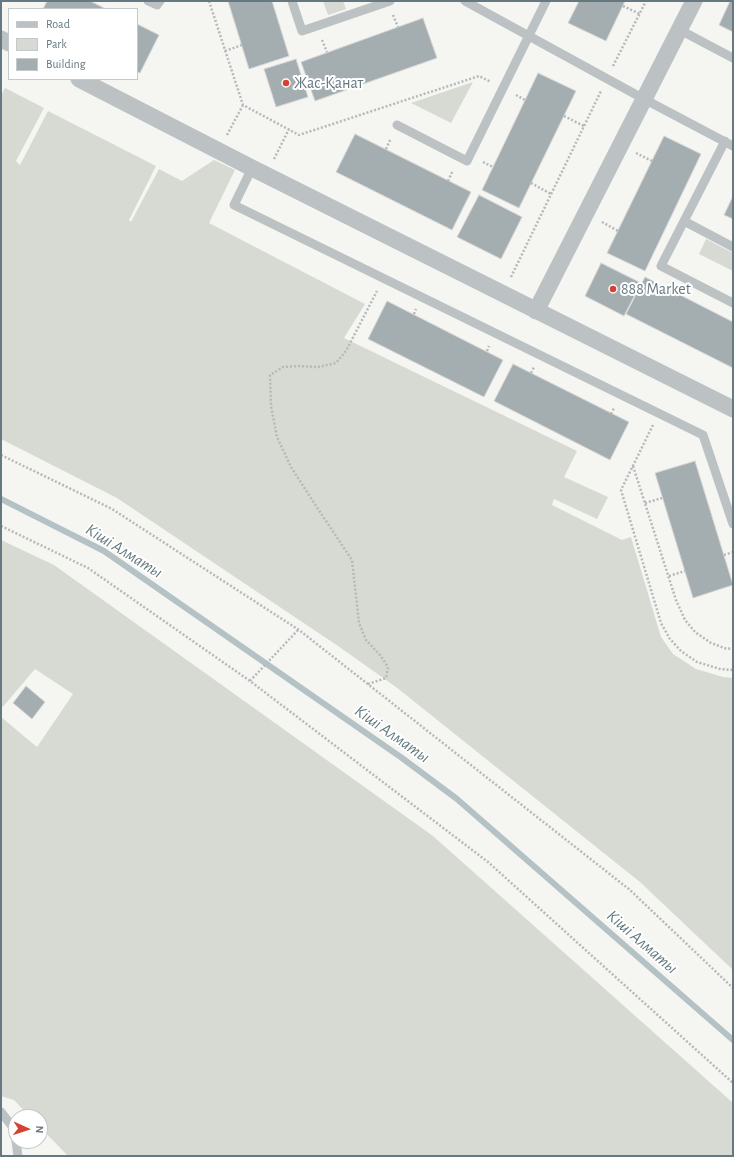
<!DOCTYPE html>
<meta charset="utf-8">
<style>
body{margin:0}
#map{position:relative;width:734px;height:1157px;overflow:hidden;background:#f5f5f2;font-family:"Alegreya Sans",sans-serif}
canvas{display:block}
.frame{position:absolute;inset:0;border:2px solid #667981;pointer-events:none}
.legend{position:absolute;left:8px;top:8px;width:130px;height:72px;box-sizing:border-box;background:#fff;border:1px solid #c2c9cd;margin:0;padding:5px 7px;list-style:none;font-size:12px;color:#667981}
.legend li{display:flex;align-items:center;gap:8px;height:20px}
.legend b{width:20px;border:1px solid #c2c9cd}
.north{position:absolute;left:8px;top:1109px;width:40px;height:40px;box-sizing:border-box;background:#fff;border:1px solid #c2c9cd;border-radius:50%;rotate:93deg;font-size:11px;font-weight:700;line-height:16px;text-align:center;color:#667981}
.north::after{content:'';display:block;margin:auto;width:14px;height:18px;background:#d64231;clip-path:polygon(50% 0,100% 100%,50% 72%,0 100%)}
</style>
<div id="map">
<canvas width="734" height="1157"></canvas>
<div class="frame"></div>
<ul class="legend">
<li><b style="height:5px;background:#bcc2c4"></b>Road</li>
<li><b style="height:11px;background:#d6dad2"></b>Park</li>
<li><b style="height:11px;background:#a4aeb1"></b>Building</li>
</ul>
<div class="north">N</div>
</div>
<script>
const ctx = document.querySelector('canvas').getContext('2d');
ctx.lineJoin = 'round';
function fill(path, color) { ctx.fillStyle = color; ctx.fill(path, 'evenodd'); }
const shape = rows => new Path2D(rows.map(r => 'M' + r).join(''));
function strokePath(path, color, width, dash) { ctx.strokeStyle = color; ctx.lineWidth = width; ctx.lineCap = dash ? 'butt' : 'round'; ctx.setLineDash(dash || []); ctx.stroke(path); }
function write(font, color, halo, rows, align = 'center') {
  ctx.font = font + ' "Alegreya Sans",sans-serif'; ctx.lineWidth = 4; ctx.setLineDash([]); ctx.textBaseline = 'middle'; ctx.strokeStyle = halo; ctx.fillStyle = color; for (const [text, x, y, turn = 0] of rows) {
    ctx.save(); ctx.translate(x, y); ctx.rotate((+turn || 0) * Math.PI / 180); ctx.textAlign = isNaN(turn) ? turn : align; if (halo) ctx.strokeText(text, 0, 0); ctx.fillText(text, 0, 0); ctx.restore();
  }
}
const green = shape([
 [323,1,343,1,346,9,328,15],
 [473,82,451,123,411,103],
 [5,88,44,108,16,161,20,165,48,111,156,166,129,220,131,222,159,169,182,181,214,160,235,170,209,223,365,304,344,338,577,451,564,477,608,497,597,519,554,499,552,505,622,540,631,537,661,637,673,654,696,669,723,677,733,678,733,970,640,882,396,687,338,646,117,498,1,439,1,95],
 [706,239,733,253,733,271,699,254],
 [1,540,54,565,433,836,733,1103,733,1156,68,1156,40,1127,40,1117,30,1117,14,1100,1,1096,1,717,37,747,73,694,35,669,1,709]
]);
const stream = shape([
 [1,499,104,551,402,758,457,799,733,1040]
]);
const building = shape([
 [47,1,90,1,106,9,43,9,47,1],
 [228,1,272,1,289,56,249,69,228,1],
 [579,1,625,1,606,41,568,23,579,1],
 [730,1,733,1,733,32,719,25,730,1],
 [423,18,437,58,315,101,301,62,423,18],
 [137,24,159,35,140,73,137,72,137,24],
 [296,59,308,97,276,107,264,69,296,59],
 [538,73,576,91,519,208,482,190,538,73],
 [355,134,471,192,452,230,336,172,355,134],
 [664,136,701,154,645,271,607,253,664,136],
 [479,195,522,217,501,259,457,237,479,195],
 [733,196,733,219,724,215,733,196],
 [601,263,641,283,624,316,585,296,601,263],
 [645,277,733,322,733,368,626,314,645,277],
 [387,301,503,360,484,397,368,339,387,301],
 [513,364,629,422,610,460,494,401,513,364],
 [695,461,733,585,693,598,655,473,695,461],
 [26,686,45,702,32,719,13,703,26,686]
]);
const path = shape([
 [209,1,243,105,299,135,479,76,491,82],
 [623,6,640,14],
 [393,15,398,27],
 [322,40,327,52],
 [225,51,242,45],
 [613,66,646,1],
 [516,95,525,100],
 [564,116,584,126],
 [227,135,243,105],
 [386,149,391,138],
 [636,153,652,161],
 [274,159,289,129],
 [483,162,493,167],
 [448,181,453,170],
 [531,183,551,194],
 [602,222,618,231],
 [511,277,601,91],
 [414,314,416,309],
 [487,351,489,346],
 [531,373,534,367],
 [611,414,614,408],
 [653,425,621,490,661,623,670,639,681,651,697,662,720,669,733,670],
 [1,455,112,509,299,630,630,890,733,988],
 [633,466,676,600,685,620,695,632,711,643,727,649,733,648],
 [645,503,662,498],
 [1,526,88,568,250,681,488,862,733,1083],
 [724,555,733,552],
 [669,576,685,571],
 [250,681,298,630],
 [368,684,386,678,388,667,380,655,366,640,359,623,352,560,318,509,291,467,277,437,271,406,270,375,283,367,299,366,318,367,336,363,346,351,377,291]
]);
const service = shape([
 [148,1,157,5,160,1],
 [292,1,302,31,390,1],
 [465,1,644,99,733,146],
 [680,30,733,58],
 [397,125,467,161,546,1],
 [725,141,661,266,733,303],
 [252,168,234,205,703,435,733,524],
 [684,221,733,247],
 [1,1112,15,1130,16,1141],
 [16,1141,18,1156]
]);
const minor = shape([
 [1,39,9,43],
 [79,79,252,168,733,409],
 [536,311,694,1]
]);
const markers = [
 [286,83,4,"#d64231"],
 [613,289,4,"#d64231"]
];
const poiNames = [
 ["Жас-Қанат",294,83],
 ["888 Market",621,289]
];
const waterNames = [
 ["Кіші Алматы",124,551,32],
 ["Кіші Алматы",392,734,35],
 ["Кіші Алматы",642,942,41]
];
fill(green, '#d6dad2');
strokePath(stream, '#b4c2c5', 6);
fill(building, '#a4aeb1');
strokePath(building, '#d7d6d5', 1);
strokePath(path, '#b5b9bb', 2.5, [2, 2]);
strokePath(service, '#bcc2c4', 9);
strokePath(minor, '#bcc2c4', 17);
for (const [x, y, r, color] of markers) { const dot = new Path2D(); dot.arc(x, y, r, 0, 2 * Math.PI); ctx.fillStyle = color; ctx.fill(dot); strokePath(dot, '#fff', 1.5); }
write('16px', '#667981', '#fff', poiNames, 'left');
write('italic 17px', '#627a7e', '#fff', waterNames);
</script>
